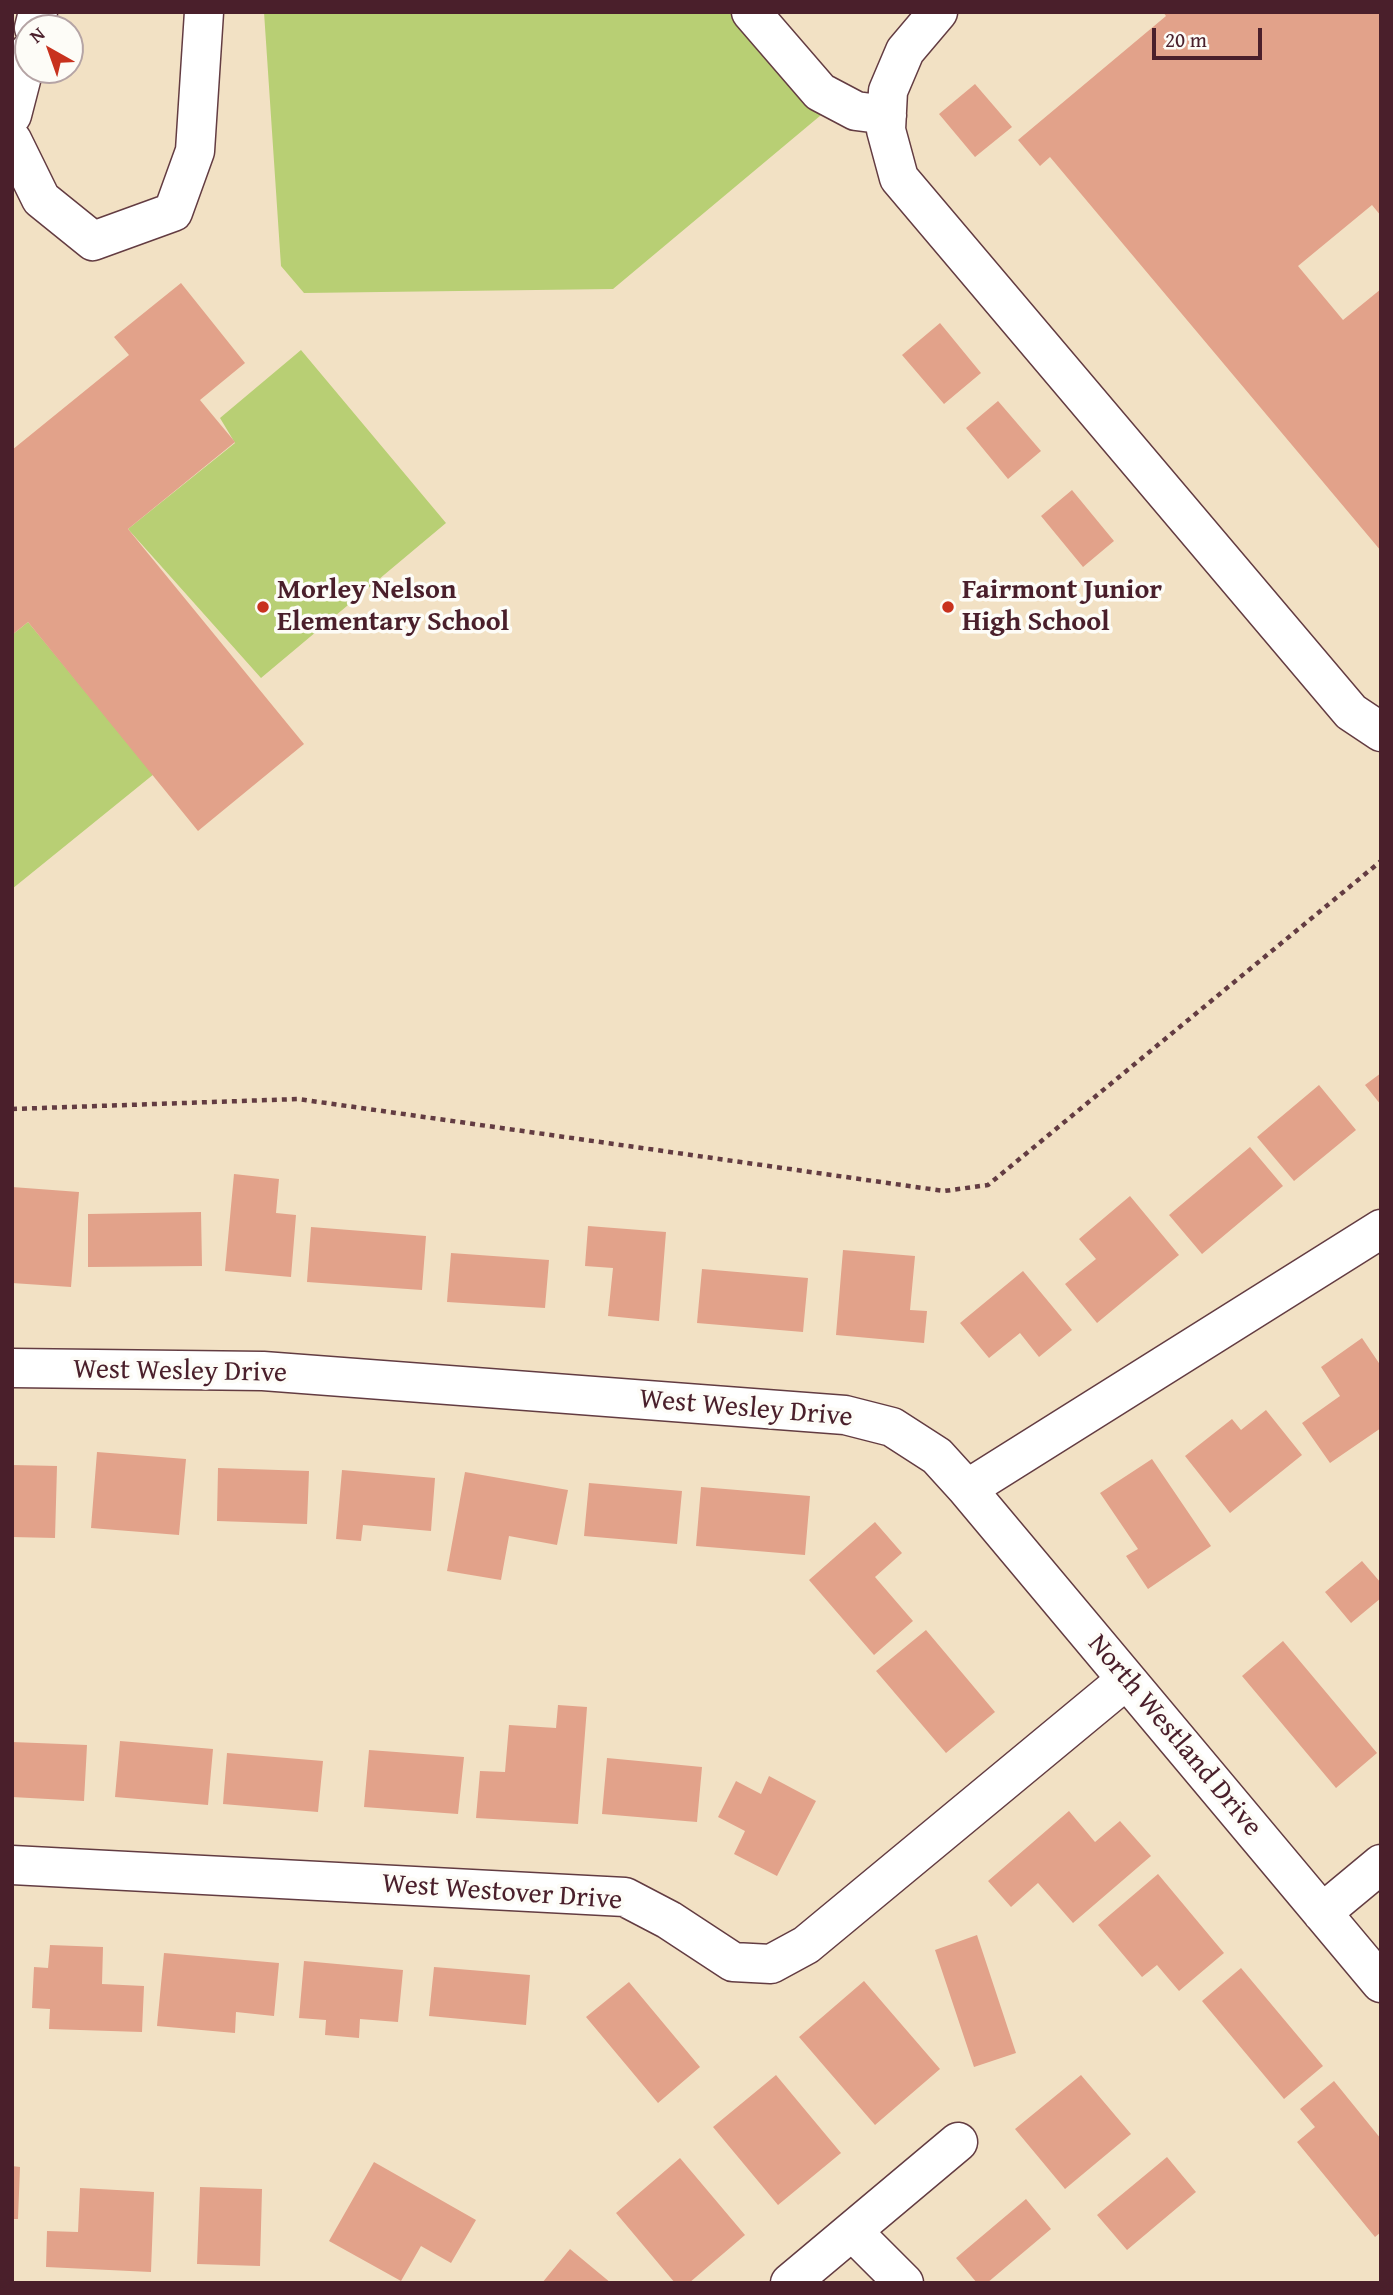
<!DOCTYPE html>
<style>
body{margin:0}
#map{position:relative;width:1393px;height:2295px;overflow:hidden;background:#f2e1c4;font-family:"Gentium Book Plus",serif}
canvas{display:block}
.frame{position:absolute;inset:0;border:14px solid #4a1f2b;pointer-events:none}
.north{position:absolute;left:14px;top:14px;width:70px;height:70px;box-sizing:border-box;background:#fdfcf7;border:2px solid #b5a4a5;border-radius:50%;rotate:320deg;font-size:19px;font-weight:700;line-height:28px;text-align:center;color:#4a1f2b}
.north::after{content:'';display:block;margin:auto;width:24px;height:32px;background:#c8321e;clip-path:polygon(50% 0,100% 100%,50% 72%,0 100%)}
.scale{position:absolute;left:1152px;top:28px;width:110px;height:32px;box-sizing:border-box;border:4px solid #4a1f2b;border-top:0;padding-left:9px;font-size:21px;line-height:24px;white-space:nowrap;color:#4a1f2b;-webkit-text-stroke:5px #fdfcf7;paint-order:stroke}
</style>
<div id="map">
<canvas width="1393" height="2295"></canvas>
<div class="frame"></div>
<div class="north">N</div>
<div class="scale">20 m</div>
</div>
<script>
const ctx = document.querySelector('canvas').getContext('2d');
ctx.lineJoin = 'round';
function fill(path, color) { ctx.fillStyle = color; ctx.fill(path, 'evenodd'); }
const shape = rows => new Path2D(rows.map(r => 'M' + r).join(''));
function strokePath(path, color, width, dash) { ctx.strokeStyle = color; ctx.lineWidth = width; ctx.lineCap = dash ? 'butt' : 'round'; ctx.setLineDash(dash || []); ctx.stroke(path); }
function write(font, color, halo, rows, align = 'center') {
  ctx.font = font + ' "Gentium Book Plus",serif'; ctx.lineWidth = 7; ctx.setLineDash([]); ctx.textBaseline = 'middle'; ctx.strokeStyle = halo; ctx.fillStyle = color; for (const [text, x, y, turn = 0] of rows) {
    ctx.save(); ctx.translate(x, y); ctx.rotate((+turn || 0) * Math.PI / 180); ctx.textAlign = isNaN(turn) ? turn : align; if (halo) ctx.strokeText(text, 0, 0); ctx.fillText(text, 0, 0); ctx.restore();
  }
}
const green = shape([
 [264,12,776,12,845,95,613,289,304,293,281,266],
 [301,350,446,523,261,678,128,529,235,443,220,418],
 [28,622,154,774,12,889,12,635]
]);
const building = shape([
 [1163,12,1381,12,1381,216,1372,205,1298,266,1343,320,1381,289,1381,551,1050,157,1040,166,1018,140,1166,16],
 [975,84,1012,127,975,157,939,114],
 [181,283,245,363,200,400,235,442,128,529,304,744,198,831,28,622,12,635,12,450,129,355,114,337],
 [940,323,981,373,944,404,902,355],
 [998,401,1041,451,1008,479,966,428],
 [1072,490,1114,541,1083,567,1041,516],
 [1381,1073,1381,1105,1365,1085],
 [1319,1085,1356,1130,1294,1181,1257,1137],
 [1250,1147,1283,1186,1202,1254,1169,1215],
 [234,1174,279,1179,276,1213,296,1215,291,1277,225,1271],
 [12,1187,79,1192,71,1287,12,1283],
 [1130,1196,1179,1255,1097,1323,1065,1284,1096,1259,1079,1239],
 [201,1212,202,1266,88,1267,88,1214],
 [588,1226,666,1232,659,1321,608,1316,613,1268,585,1266],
 [311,1227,426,1236,422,1290,307,1282],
 [843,1250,915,1256,910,1310,927,1311,924,1343,836,1335],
 [451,1253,549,1260,545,1308,447,1302],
 [702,1269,808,1278,803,1332,697,1323],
 [1023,1271,1072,1330,1039,1357,1020,1333,989,1358,960,1323],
 [1362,1338,1381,1366,1381,1428,1330,1463,1302,1423,1340,1396,1321,1367],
 [1266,1410,1302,1455,1230,1513,1185,1456,1232,1419,1241,1430],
 [97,1452,186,1459,179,1535,91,1528],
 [1152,1459,1211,1546,1148,1589,1126,1556,1138,1549,1100,1493],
 [12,1465,57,1466,55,1538,12,1537],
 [218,1468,309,1471,307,1524,217,1521],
 [342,1470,435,1478,431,1531,363,1525,361,1541,336,1539],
 [465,1472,568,1490,557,1545,509,1536,501,1580,447,1571],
 [589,1483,682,1491,677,1544,584,1536],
 [701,1487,810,1496,805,1555,696,1546],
 [875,1522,902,1553,875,1577,913,1621,874,1655,809,1580],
 [1362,1561,1381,1583,1381,1598,1351,1623,1325,1592],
 [926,1630,995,1712,946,1753,876,1671],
 [1283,1641,1377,1753,1336,1788,1242,1676],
 [558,1705,587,1707,578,1824,476,1818,480,1771,505,1772,509,1725,556,1728],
 [120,1741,213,1749,208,1805,115,1797],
 [12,1742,87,1745,84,1801,12,1797],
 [369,1750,464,1757,458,1814,364,1807],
 [227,1753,323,1761,318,1812,223,1804],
 [607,1758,702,1767,697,1822,602,1814],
 [769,1776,816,1801,777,1876,734,1854,745,1831,718,1817,736,1781,761,1794],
 [1069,1811,1095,1842,1120,1821,1151,1856,1073,1923,1038,1883,1011,1907,988,1881],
 [1158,1874,1224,1953,1179,1991,1157,1965,1142,1977,1098,1925],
 [977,1935,1016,2053,974,2067,935,1950],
 [50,1945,103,1947,102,1984,144,1986,142,2032,49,2029,50,2009,32,2008,34,1967,48,1968],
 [164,1953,279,1963,274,2016,236,2012,235,2033,157,2026],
 [304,1961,403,1970,398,2022,360,2019,359,2038,325,2035,326,2020,299,2018],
 [434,1967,530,1975,526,2025,429,2016],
 [1241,1968,1323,2066,1284,2099,1202,2001],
 [864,1981,940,2069,875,2125,799,2037],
 [629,1982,700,2067,658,2103,586,2017],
 [776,2075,841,2153,778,2205,713,2127],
 [1081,2075,1131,2134,1065,2189,1015,2129],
 [1334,2081,1381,2139,1381,2232,1375,2237,1297,2142,1315,2127,1300,2109],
 [1167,2157,1196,2192,1127,2250,1097,2215],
 [680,2158,745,2235,689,2283,675,2283,616,2213],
 [374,2162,476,2220,451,2263,421,2246,401,2281,329,2241],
 [12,2166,20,2167,18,2219,12,2219],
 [200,2187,262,2189,260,2266,197,2264],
 [80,2188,154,2192,151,2272,46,2267,47,2231,78,2232],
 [1026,2199,1051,2229,987,2283,977,2283,956,2258],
 [570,2249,611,2283,542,2283]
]);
const path = shape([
 [12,1109,298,1099,944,1191,988,1185,1381,861]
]);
const minor = shape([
 [751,12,820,92,856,111,887,115],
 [938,12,905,51,888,91,886,130,899,178,1351,712,1381,732],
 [34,28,38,12],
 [12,115,28,53],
 [12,140,41,199,93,241,173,212,195,151,204,12],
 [12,1368,263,1371,845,1415,892,1427,937,1456,967,1489,1381,1229],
 [967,1489,1381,1983],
 [12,1865,625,1897,669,1920,733,1962,771,1964,806,1945,1126,1680],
 [1322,1913,1381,1864],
 [852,2231,904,2283],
 [790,2283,958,2142]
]);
const markers = [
 [263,607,7,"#c8321e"],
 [948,607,7,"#c8321e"]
];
const poiNames = [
 ["Morley Nelson",277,591],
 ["Elementary School",277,623],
 ["Fairmont Junior",962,591],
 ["High School",962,623]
];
const streetNames = [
 ["West Wesley Drive",180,1372,1],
 ["West Wesley Drive",746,1409,5],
 ["North Westland Drive",1174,1736,50],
 ["West Westover Drive",502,1893,4]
];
fill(green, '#b8cf74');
fill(building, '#e2a28a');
strokePath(minor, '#633c42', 41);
strokePath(path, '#633c42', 4.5, [5, 5]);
strokePath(minor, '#fff', 38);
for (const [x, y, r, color] of markers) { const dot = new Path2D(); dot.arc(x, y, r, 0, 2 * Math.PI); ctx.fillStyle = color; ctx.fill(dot); strokePath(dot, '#fdfcf7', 2.5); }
write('bold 28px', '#4a1f2b', '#fdfcf7', poiNames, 'left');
write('28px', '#4a1f2b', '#fdfcf7', streetNames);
</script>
